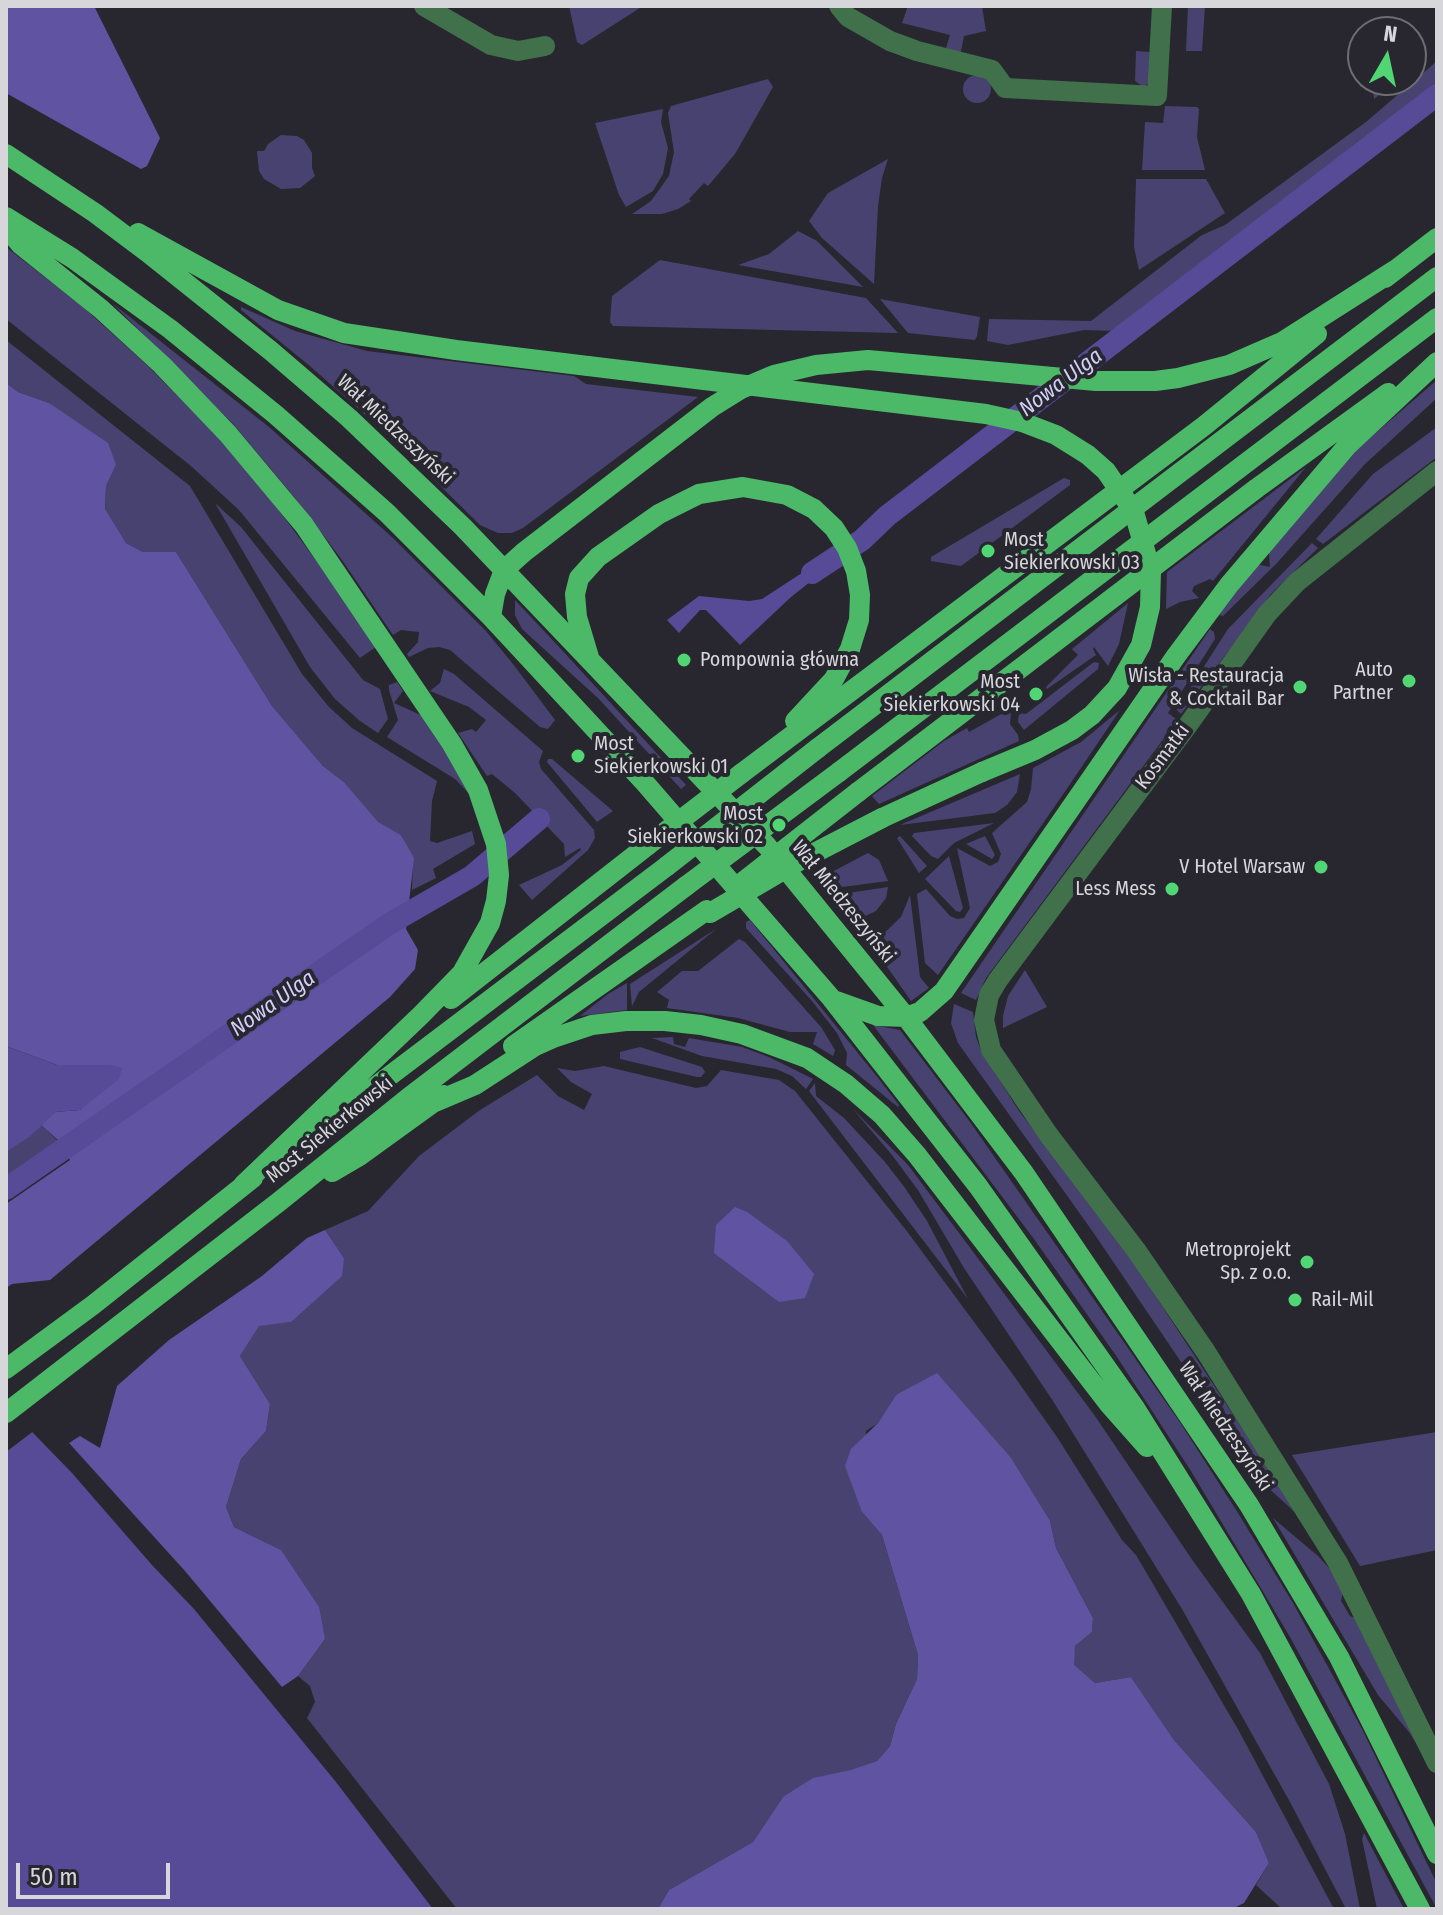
<!DOCTYPE html>
<meta charset="utf-8">
<style>
body{margin:0}
#map{position:relative;width:1443px;height:1915px;overflow:hidden;background:#28272f;font-family:"Fira Sans Condensed",sans-serif}
canvas{display:block}
.frame{position:absolute;inset:0;border:8px solid #d6d6db;pointer-events:none}
.north{position:absolute;left:1347px;top:16px;width:80px;height:80px;box-sizing:border-box;background:#28272f;border:2px solid #6e6d74;border-radius:50%;rotate:9deg;font-size:22px;font-weight:700;line-height:32px;text-align:center;color:#d6d6db}
.north::after{content:'';display:block;margin:auto;width:28px;height:36px;background:#51d674;clip-path:polygon(50% 0,100% 100%,50% 72%,0 100%)}
.scale{position:absolute;left:16px;top:1863px;width:154px;height:36px;box-sizing:border-box;border:4px solid #d6d6db;border-top:0;padding-left:10px;font-size:24px;line-height:28px;white-space:nowrap;color:#d6d6db;-webkit-text-stroke:6px #28272f;paint-order:stroke}
</style>
<div id="map">
<canvas width="1443" height="1915"></canvas>
<div class="frame"></div>
<div class="north">N</div>
<div class="scale">50 m</div>
</div>
<script>
const ctx = document.querySelector('canvas').getContext('2d');
ctx.lineJoin = 'round';
function fill(path, color) { ctx.fillStyle = color; ctx.fill(path, 'evenodd'); }
const shape = rows => new Path2D(rows.map(r => 'M' + r).join(''));
function strokePath(path, color, width, dash) { ctx.strokeStyle = color; ctx.lineWidth = width; ctx.lineCap = dash ? 'butt' : 'round'; ctx.setLineDash(dash || []); ctx.stroke(path); }
function write(font, color, halo, rows, align = 'center') {
  ctx.font = font + ' "Fira Sans Condensed",sans-serif'; ctx.lineWidth = 8; ctx.setLineDash([]); ctx.textBaseline = 'middle'; ctx.strokeStyle = halo; ctx.fillStyle = color; for (const [text, x, y, turn = 0] of rows) {
    ctx.save(); ctx.translate(x, y); ctx.rotate((+turn || 0) * Math.PI / 180); ctx.textAlign = isNaN(turn) ? turn : align; if (halo) ctx.strokeText(text, 0, 0); ctx.fillText(text, 0, 0); ctx.restore();
  }
}
const green = shape([
 [569,6,643,6,582,45,577,42],
 [908,6,982,6,986,31,964,36,960,56,945,51,950,35,902,23],
 [1188,6,1205,6,1202,51,1186,51],
 [1136,51,1150,52,1149,83,1143,87,1135,81],
 [1437,61,1437,90,1116,331,1084,330,1008,345,987,341,989,319,1091,321,1202,235,1225,225,1366,122],
 '963 89a14 14 0 1 1 28 0a14 14 0 1 1-28 0Z',
 [768,79,773,87,764,103,735,154,708,186,704,183,689,199,691,201,678,209,662,214,632,214,651,201,669,176,674,152,668,113,671,106],
 [1372,80,1398,80,1374,99],
 [1165,106,1197,107,1199,109,1197,137,1205,170,1142,170,1145,122,1163,123],
 [663,109,661,122,668,148,663,174,653,191,626,207,619,195,595,123],
 [281,135,297,136,304,140,312,153,312,168,315,176,300,188,281,189,264,179,259,171,257,151,264,151,268,144],
 [888,159,882,178,878,206,874,284,822,238,809,221,828,193],
 [1136,179,1206,179,1225,213,1139,270,1134,247],
 [798,231,817,241,863,287,738,265,769,254],
 [6,247,83,307,148,366,218,437,272,501,326,574,376,647,360,658,239,510,191,466,6,319],
 [660,260,866,298,898,333,613,326,610,322,612,296],
 [880,299,980,317,977,336,975,340,908,333],
 [112,303,269,427,393,538,486,631,513,664,555,720,548,729,540,727,450,650,439,647,428,648,409,657,407,654,418,642,419,632,401,630,393,635,342,560,295,498,234,425],
 [241,307,295,331,367,351,574,376,586,384,698,397,523,528,512,533,498,533,480,525,398,444,310,366,241,310],
 [6,340,190,486,302,674,329,707,352,728,437,781,432,801,430,841,437,843,472,831,475,844,433,869,436,878,412,890,413,859,401,835,378,823,344,782,323,766,272,706,176,552,143,552,126,543,105,510,106,486,116,465,49,403,18,392,6,383],
 [1437,380,1437,398,1365,464,1277,563,1223,616,1219,615,1255,564,1270,567,1269,554,1266,550,1349,456],
 [1437,427,1437,457,1323,544,1316,539,1373,474],
 [1306,467,1213,581,1210,579,1194,586,1192,591,1199,598,1180,602,1166,609,1167,572],
 [1064,478,1070,480,1070,485,961,566,931,561,931,557],
 [215,503,241,527,363,680,380,689,388,719,378,733,360,721,335,699,310,667],
 [1312,543,1318,548,1271,594,1181,714,1177,710,1178,707,1228,629],
 [515,600,560,648,686,785,681,789,599,699,522,629,515,615],
 [1128,603,1119,644,1108,666,1094,647,1093,649,1096,655,1047,689,1046,687,1078,655,1072,649],
 [1210,629,1214,632,1215,639,1168,713,1176,719,1176,722,986,978,976,1000,961,993],
 [1094,662,1099,663,1098,669,1024,730,1018,722,1019,713,1026,714],
 [444,669,454,674,543,751,539,762,541,769,594,830,595,838,588,850,532,900,519,885,562,865,581,850,580,848,565,857,564,844,515,793,492,774,487,776,458,733,472,729,476,732,486,720,469,707,430,691,440,683],
 [397,682,403,691,394,703,423,716,447,752,470,795,455,779,387,737,398,720,389,690,389,685],
 [1120,710,1066,790,938,975,925,963,917,894,926,889,950,916,957,919,964,918,970,908,957,848,990,866,998,862,1001,854,992,833,1027,802,1031,789,1033,768,1081,742],
 [1005,712,1011,713,1010,724,1018,735,1019,741,879,804,872,796,944,741,967,728,969,732],
 [548,759,552,759,613,811,597,822,547,762],
 [1020,774,1017,792,1007,805,995,813,900,825],
 [994,823,954,843,938,859,931,856,912,836,914,833],
 [900,836,927,866,919,873,897,838],
 [985,836,995,855,992,859,966,844],
 [868,853,879,860,888,881,842,887,830,873],
 [949,856,963,908,960,912,956,911,925,879],
 [888,887,886,898,876,911,857,920,835,895],
 [910,895,920,977,929,988,911,1001,874,948,878,939,901,917],
 [750,920,879,1079,899,1105,898,1107,846,1065,847,1053,837,1033,812,1001,746,928,746,922],
 [716,929,639,992,632,1006,630,984],
 [739,939,745,942,821,1027,835,1050,833,1056,813,1044,817,1032,790,1032,738,1018,667,1008,669,1000,657,992,682,971,698,971],
 [1025,970,1047,1007,1003,1028,1003,1016,1008,996],
 [627,983,627,1010,580,1016,608,994],
 [954,1004,973,1012,976,1037,982,1053,1019,1111,1126,1251,1300,1517,1263,1483,1093,1232,958,1043,951,1023],
 [873,1025,900,1030,970,1122,1181,1424,1238,1513,1293,1603,1362,1729,1437,1884,1437,1909,1290,1637,1191,1471,1117,1357,1034,1239],
 [673,1037,674,1044,685,1047,689,1038,742,1047,769,1057,813,1079,806,1089,792,1076,776,1069,702,1056,652,1038],
 [640,1047,702,1067,705,1072,701,1077,697,1077,620,1059,620,1052],
 [604,1066,696,1088,707,1086,721,1070,779,1080,795,1091,906,1230,1014,1376,1057,1437,1122,1540,1136,1555,1239,1731,1334,1909,1282,1909,1256,1885,1269,1863,1256,1832,1174,1740,1131,1677,1095,1683,1073,1665,1075,1646,1092,1632,1093,1618,1056,1548,1050,1521,896,1395,878,1423,866,1431,862,1512,882,1535,918,1655,917,1679,896,1724,890,1746,877,1761,783,1797,753,1842,669,1890,658,1909,457,1909,307,1718,315,1702,310,1686,298,1676,325,1639,281,1550,234,1527,226,1507,241,1459,266,1431,270,1404,240,1356,259,1325,291,1322,344,1258,325,1230,368,1211,419,1156,480,1110,537,1075,558,1096,584,1110,592,1094,571,1082,557,1068,575,1071],
 [815,1083,816,1096,844,1118,885,1162,905,1188,927,1221,968,1299,809,1091],
 [852,1108,908,1165,968,1245,1095,1416,1193,1561,1260,1653,1329,1784,1345,1834,1360,1909,1346,1909,1290,1802,1182,1609,1053,1401,964,1268,918,1190,892,1155],
 [41,1125,59,1142,6,1180,6,1144,32,1135],
 [1437,1432,1437,1550,1360,1566,1292,1455],
 [1273,1518,1318,1556,1331,1570,1343,1592,1341,1601,1350,1616,1358,1619,1437,1768,1437,1776,1409,1732,1378,1695],
 [1364,1833,1404,1909,1377,1909,1362,1839]
]);
const forest = shape([
 [6,6,94,6,160,138,147,166,141,169,6,93],
 [6,383,18,392,49,403,108,443,116,465,106,486,105,509,126,543,143,552,176,552,272,706,323,766,344,782,378,822,401,835,414,858,406,929,418,950,415,969,390,997,50,1280,12,1284,6,1288,6,1204,70,1160,59,1141,41,1125,55,1112,80,1110,93,1098,111,1065,57,1065,6,1046],
 [735,1207,747,1212,787,1241,814,1274,805,1298,779,1302,714,1253,716,1225],
 [325,1230,344,1258,342,1276,291,1322,259,1326,240,1356,270,1404,266,1431,241,1459,226,1507,234,1527,281,1550,319,1607,325,1639,298,1676,282,1687,185,1571,69,1443,80,1436,100,1448,117,1386,169,1340,262,1276,307,1238],
 [937,1373,1011,1458,1050,1521,1056,1548,1093,1618,1092,1632,1075,1646,1074,1665,1095,1683,1131,1677,1174,1740,1256,1832,1269,1863,1244,1903,1232,1909,658,1909,669,1890,753,1842,783,1797,813,1778,851,1770,877,1761,890,1746,896,1724,917,1679,918,1655,882,1535,862,1512,845,1466,851,1449,878,1423,896,1395]
]);
const water = shape([
 [834,552,838,560,791,597,740,645,706,610,700,610,679,633,667,620,699,596,749,601,762,599],
 [6,1046,57,1065,111,1065,122,1068,119,1079,80,1110,55,1112,32,1135,6,1152],
 [6,1405,72,1473,152,1565,194,1609,336,1782,433,1909,6,1909]
]);
const pier = shape([
 [6,1401,35,1430,6,1452]
]);
const canal = shape([
 [812,573,862,540,887,516,1437,95],
 [6,1189,389,924,472,876,539,819]
]);
const minor = shape([
 [424,6,491,45,518,51,545,46],
 [839,6,848,17,890,41,917,51,992,70,1005,88,1157,96,1162,6],
 [1437,471,1297,582,1267,614,1188,725,998,980,989,995,984,1020,991,1050,1048,1134,1136,1250,1206,1352,1338,1563,1437,1763]
]);
const major = shape([
 [6,154,95,213,147,252,271,351,349,418,463,527,767,846,906,1017,1024,1173,1249,1505,1339,1657,1437,1854],
 [6,217,72,258,170,329,276,415,387,513,491,617,645,783,832,999,978,1186,1135,1408,1251,1594,1420,1909],
 [6,227,21,245,101,309,162,365,228,434,304,525,452,744,478,790,496,844,499,875,496,901,490,923,462,973,421,1015,243,1185],
 [138,233,278,310,344,333,456,350,588,366],
 [1385,278,1437,238],
 [491,617,495,594,504,570,524,552,712,407,741,389,774,375,816,365,868,360,1096,381,1155,381,1178,378,1229,365,1282,342,1395,270],
 [589,657,577,617,575,594,579,578,598,557,659,514,699,494,743,487,787,495,814,509,834,528,847,548,856,571,860,595,859,620,850,649,834,679,795,721],
 [818,748,1437,277],
 [839,772,1437,318],
 [742,773,1204,426,1317,334],
 [858,792,1257,488,1388,393],
 [882,818,982,772],
 [451,999,648,845],
 [836,1001,878,1016,906,1017,920,1012,944,991,1176,656,1229,585,1347,446,1437,362],
 [513,1046,707,910],
 [435,1102,475,1085,535,1046,553,1038,592,1025,626,1021,665,1021,701,1025,742,1034,807,1058,846,1084,882,1115,917,1155,1108,1403,1147,1447],
 [314,1133,667,866],
 [332,1172,361,1155,444,1095],
 [6,1369,93,1305,253,1178],
 [6,1413,280,1201,408,1098,686,886]
]);
const majorBridge = shape([
 [588,366,986,414,1022,422,1056,435,1088,455,1106,471,1134,512,1151,571,1150,607,1141,645,1117,688,1092,715,1072,730,1035,750,982,772],
 [648,845,742,773],
 [667,866,818,748],
 [739,885,858,792],
 [686,886,839,772],
 [710,913,797,862,882,818]
]);
const markers = [
 [988,551,8,"#51d674"],
 [684,660,8,"#51d674"],
 [1409,681,8,"#51d674"],
 [1300,687,8,"#51d674"],
 [1036,694,8,"#51d674"],
 [578,756,8,"#51d674"],
 [779,825,8,"#51d674"],
 [1321,867,8,"#51d674"],
 [1172,889,8,"#51d674"],
 [1307,1262,8,"#51d674"],
 [1295,1300,8,"#51d674"]
];
const streetNames = [
 ["Wał Miedzeszyński",395,430,43],
 ["Kosmatki",1163,757,-53],
 ["Wał Miedzeszyński",843,902,51],
 ["Most Siekierkowski",330,1130,-39],
 ["Wał Miedzeszyński",1225,1427,56]
];
const poiNames = [
 ["Most",1004,540,"left"],
 ["Siekierkowski 03",1004,563,"left"],
 ["Pompownia główna",700,660,"left"],
 ["Auto",1393,670],
 ["Partner",1393,693],
 ["Wisła - Restauracja",1284,676],
 ["& Cocktail Bar",1284,699],
 ["Most",1020,682],
 ["Siekierkowski 04",1020,705],
 ["Most",594,744,"left"],
 ["Siekierkowski 01",594,767,"left"],
 ["Most",763,814],
 ["Siekierkowski 02",763,837],
 ["V Hotel Warsaw",1305,867],
 ["Less Mess",1156,889],
 ["Metroprojekt",1291,1250],
 ["Sp. z o.o.",1291,1273],
 ["Rail-Mil",1311,1300,"left"]
];
const waterNames = [
 ["Nowa Ulga",1061,383,-37],
 ["Nowa Ulga",273,1004,-35]
];
fill(green, '#484271');
fill(forest, '#6054a2');
fill(water, '#574a97');
fill(pier, '#28272f');
strokePath(canal, '#574a97', 22);
strokePath(minor, '#40714a', 20);
strokePath(major, '#4cb968', 20);
strokePath(majorBridge, '#4cb968', 20);
for (const [x, y, r, color] of markers) { const dot = new Path2D(); dot.arc(x, y, r, 0, 2 * Math.PI); ctx.fillStyle = color; ctx.fill(dot); strokePath(dot, '#28272f', 3); }
write('20px', '#d6d6db', '#28272f', streetNames);
write('20px', '#d6d6db', '#28272f', poiNames, 'right');
write('italic 22px', '#d2cffb', '#28272f', waterNames);
</script>
